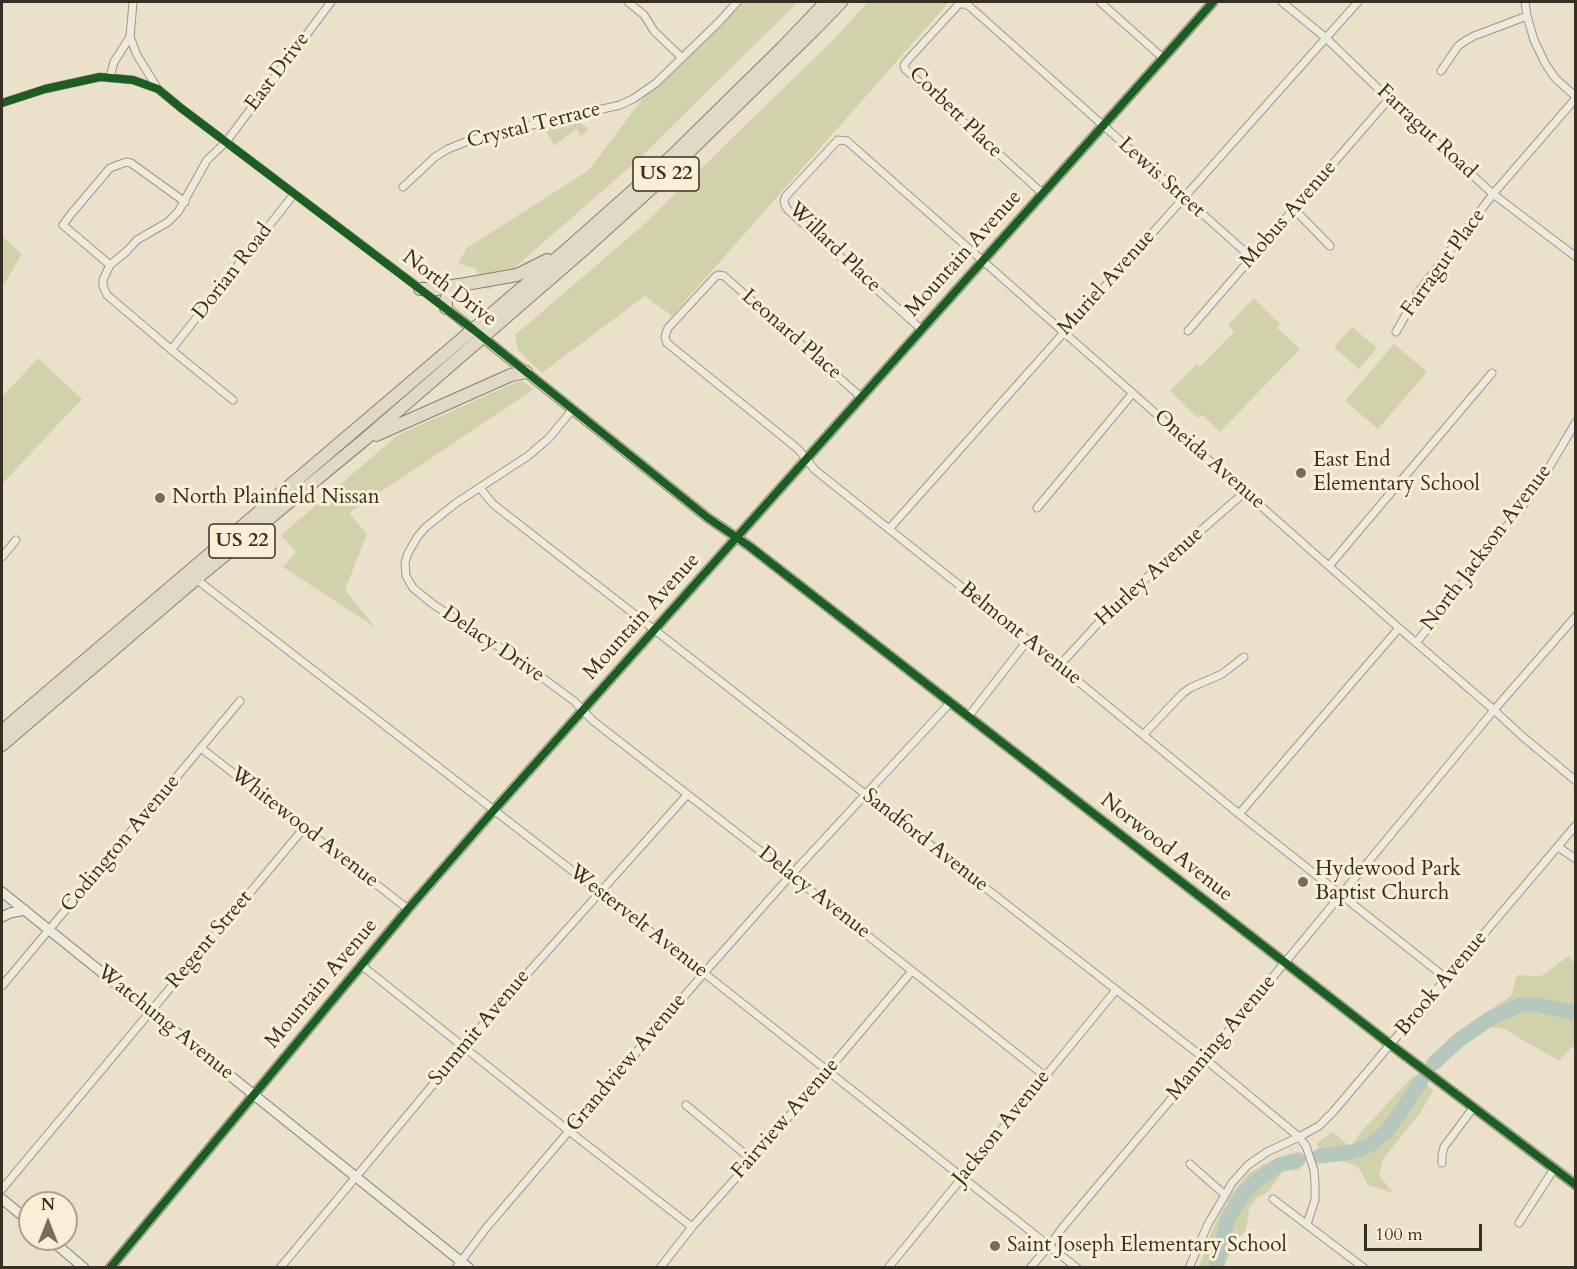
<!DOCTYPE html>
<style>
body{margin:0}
#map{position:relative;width:1577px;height:1269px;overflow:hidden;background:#ebe1ca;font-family:Cardo,serif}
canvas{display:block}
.frame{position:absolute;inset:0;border:3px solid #372e24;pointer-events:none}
.north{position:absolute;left:18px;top:1191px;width:60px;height:60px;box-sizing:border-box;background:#faefd4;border:2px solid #aca28e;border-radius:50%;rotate:0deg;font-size:16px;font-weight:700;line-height:24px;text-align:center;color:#372e24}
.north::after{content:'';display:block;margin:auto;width:21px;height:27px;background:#766d5e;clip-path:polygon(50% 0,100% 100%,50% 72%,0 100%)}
.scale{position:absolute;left:1364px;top:1224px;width:118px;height:27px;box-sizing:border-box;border:3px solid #372e24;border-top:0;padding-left:8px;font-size:18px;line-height:21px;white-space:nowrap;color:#372e24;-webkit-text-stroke:4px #faefd4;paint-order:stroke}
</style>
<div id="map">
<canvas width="1577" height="1269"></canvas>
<div class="frame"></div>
<div class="north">N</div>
<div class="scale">100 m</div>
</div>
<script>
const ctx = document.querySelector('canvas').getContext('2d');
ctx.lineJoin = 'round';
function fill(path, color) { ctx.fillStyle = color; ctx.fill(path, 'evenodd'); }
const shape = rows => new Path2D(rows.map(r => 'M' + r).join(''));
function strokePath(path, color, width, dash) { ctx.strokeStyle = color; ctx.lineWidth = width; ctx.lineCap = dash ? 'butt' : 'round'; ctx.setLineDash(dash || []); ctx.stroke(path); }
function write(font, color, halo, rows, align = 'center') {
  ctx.font = font + ' Cardo,serif'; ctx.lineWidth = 6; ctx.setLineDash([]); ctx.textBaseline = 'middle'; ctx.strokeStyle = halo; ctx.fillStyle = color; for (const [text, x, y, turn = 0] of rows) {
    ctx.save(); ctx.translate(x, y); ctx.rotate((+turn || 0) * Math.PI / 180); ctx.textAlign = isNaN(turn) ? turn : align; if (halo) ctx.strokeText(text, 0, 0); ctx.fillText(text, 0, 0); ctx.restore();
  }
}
const green = shape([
 [739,2,798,2,639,159,489,290,476,269,458,263,467,248,589,170,645,95],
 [868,2,949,2,672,316,645,296,542,373,531,363,518,350,515,335,641,227,834,39],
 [577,118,588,130,581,136,576,129,554,146,544,127],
 [2,236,22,254,2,288],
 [1254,298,1280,324,1277,328,1300,349,1220,432,1202,415,1198,418,1170,391,1197,364,1200,367,1234,332,1228,325],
 [1352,327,1377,348,1359,369,1334,347],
 [1394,344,1427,372,1378,429,1345,401],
 [38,358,82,399,2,484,2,397],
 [521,380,528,385,533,390,349,513,367,534,345,590,376,628,283,567,296,552,281,535,398,435],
 [1569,956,1575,965,1575,1044,1559,1061,1504,1029,1489,1027,1488,1011,1511,996,1517,975,1541,976],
 [1413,1076,1433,1090,1421,1112,1383,1159,1379,1175,1393,1193,1368,1185,1358,1167,1343,1161,1322,1162,1317,1143,1333,1132,1350,1147,1360,1133],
 [1298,1163,1300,1170,1283,1171,1269,1191,1256,1199,1249,1209,1246,1230,1239,1238,1223,1267,1199,1267,1213,1228,1230,1195,1248,1174,1264,1164]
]);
const river = shape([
 [1434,1063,1459,1040,1491,1018,1520,1005,1538,1005,1576,1013],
 [1320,1156,1353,1152,1370,1145,1385,1133,1401,1112,1421,1081],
 [1216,1268,1228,1219,1243,1194,1261,1177,1279,1165,1298,1160]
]);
const street = shape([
 [628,2,644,15,654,31,682,58],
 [1100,2,1163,58],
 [1282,2,1326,38,1389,99,1493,194,1576,257],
 [1525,2,1527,16,1534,40,1545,63,1555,78,1576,97],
 [130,37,133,2],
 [1441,71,1458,46,1465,41,1474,36,1527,16],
 [110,77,114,62,130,37,137,55,158,89],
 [2,103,45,89,100,77,133,80,158,89,181,108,446,308],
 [403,187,435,157,448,149,468,141,497,133,620,105,633,99,656,83,719,22,737,2],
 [1042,193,905,69,904,66,906,62,959,4,965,4,969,6,1252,258],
 [1294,209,1330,246],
 [110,265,63,225,71,214,110,168,126,162,131,163,185,202],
 [921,329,788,210,785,205,784,201,786,196,838,140,847,141,1399,628,1494,710,1522,736,1576,781],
 [1188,331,1389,99],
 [1396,332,1420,290,1493,194,1576,98],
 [171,350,294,194],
 [861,397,724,276,719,275,716,276,668,328,666,333,665,337,667,343,798,449,815,470,1028,640,1239,814,1446,978],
 [233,400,180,357,107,295,103,286,103,280,110,265,127,251,137,240,168,222,178,212,207,160,226,142,331,2],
 [572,410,549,438,528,456,456,503,426,527,418,536,408,553,405,563,406,576,413,588,434,605,513,656,574,701,592,720,791,875,1045,1076],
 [480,488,493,504,1205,1059,1299,1137,1306,1146,1314,1170,1315,1183,1315,1200,1307,1224],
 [1037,508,1132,394],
 [889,529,1358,2],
 [2,557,16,540],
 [1329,566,1492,373],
 [196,579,704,973,1077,1268],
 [1416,643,1538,486,1576,422],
 [1059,666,1112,608,1245,492],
 [968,717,1028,640],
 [1143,735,1183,693,1190,688,1222,674,1244,657],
 [201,748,408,909],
 [1239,814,1399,628],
 [1558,847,1576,859],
 [361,965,569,1131,692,1227],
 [2,986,240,701],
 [686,1105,752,1160],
 [1442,1163,1442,1155,1444,1147,1473,1108],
 [1190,1164,1225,1195],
 [2,1189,304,828],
 [1273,1199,1364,1268],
 [1519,1223,1554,1169],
 [280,1268,501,1003,687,795],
 [456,1268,487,1227,704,973,791,875,950,703],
 [660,1268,692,1227,752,1160,912,971],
 [888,1268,1116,990],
 [1030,1268,1049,1246,1063,1227,1205,1059,1494,710,1576,616],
 [1189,1268,1208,1224,1232,1183,1248,1165,1267,1152,1299,1137,1319,1126,1333,1112,1576,825]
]);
const secondary = shape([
 [446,308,708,518,749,546,1391,1045,1576,1185],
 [2,892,469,1268],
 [2,917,10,913,25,910],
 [2,1199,30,1222],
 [50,1239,84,1268],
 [110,1268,408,909,494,810,1213,2]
]);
const highway = shape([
 [420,289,436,289,459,285],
 [446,308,446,300,449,293,451,290,460,285,517,275,547,260],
 [376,435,511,375,526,372],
 [2,731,564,252,671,157,783,47,826,2],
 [2,745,196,579,364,440,581,252,656,184,815,29,841,2]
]);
const cycleway = shape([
 [2,103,45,89,100,77,133,80,158,89,181,108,474,330,708,518,749,546,1391,1045,1576,1185],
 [110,1268,408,909,494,810,1213,2]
]);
const markers = [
 [1301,473,6,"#766d5e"],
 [160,498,6,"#766d5e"],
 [1303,882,6,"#766d5e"],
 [995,1246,6,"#766d5e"]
];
const shields = [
 [666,174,66],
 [242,541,66]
];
const shieldNames = [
 ["US 22",666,174],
 ["US 22",242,541]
];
const streetNames = [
 ["East Drive",278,72,-53],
 ["Corbett Place",955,113,44],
 ["Crystal Terrace",534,126,-14],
 ["Farragut Road",1426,132,43],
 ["Lewis Street",1161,178,42],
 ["Mobus Avenue",1289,215,-49],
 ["Willard Place",834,248,44],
 ["Mountain Avenue",964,254,-48],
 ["Farragut Place",1444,263,-54],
 ["Dorian Road",233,272,-52],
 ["Muriel Avenue",1107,283,-48],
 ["North Drive",449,289,37],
 ["Leonard Place",791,335,41],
 ["Oneida Avenue",1209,460,41],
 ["North Jackson Avenue",1487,548,-53],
 ["Hurley Avenue",1150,577,-42],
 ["Mountain Avenue",642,617,-48],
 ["Belmont Avenue",1020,634,39],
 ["Delacy Drive",493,645,34],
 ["Whitewood Avenue",304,828,38],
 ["Sandford Avenue",925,841,38],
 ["Codington Avenue",121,844,-50],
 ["Norwood Avenue",1166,848,38],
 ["Delacy Avenue",814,893,38],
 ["Westervelt Avenue",638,922,38],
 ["Regent Street",210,940,-50],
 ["Mountain Avenue",322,984,-50],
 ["Brook Avenue",1442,984,-50],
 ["Watchung Avenue",165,1023,39],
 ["Summit Avenue",480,1028,-50],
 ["Manning Avenue",1222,1038,-50],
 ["Grandview Avenue",627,1063,-50],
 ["Fairview Avenue",786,1119,-49],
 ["Jackson Avenue",1002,1128,-51]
];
const poiNames = [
 ["East End",1313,461],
 ["Elementary School",1313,485],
 ["North Plainfield Nissan",172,498],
 ["Hydewood Park",1315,870],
 ["Baptist Church",1315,894],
 ["Saint Joseph Elementary School",1007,1246]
];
fill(green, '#d1d2ab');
strokePath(river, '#b6c8bd', 15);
strokePath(street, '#9d9789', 9);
strokePath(secondary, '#857f72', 11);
strokePath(highway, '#857f72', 14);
strokePath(street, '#eee9dd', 7);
strokePath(secondary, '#eee9dd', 9);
strokePath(highway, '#e1d8c7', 12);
strokePath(cycleway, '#1b5e20', 8);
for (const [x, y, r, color] of markers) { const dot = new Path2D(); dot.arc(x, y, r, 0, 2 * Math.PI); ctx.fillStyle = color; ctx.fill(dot); strokePath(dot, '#faefd4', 2); }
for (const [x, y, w] of shields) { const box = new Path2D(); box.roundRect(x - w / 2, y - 17, w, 34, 4.5); ctx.fillStyle = '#faefd4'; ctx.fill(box); strokePath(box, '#372e24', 1.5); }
write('bold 20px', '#372e24', null, shieldNames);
write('21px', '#372e24', '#faefd4', streetNames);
write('21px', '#372e24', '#faefd4', poiNames, 'left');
</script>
